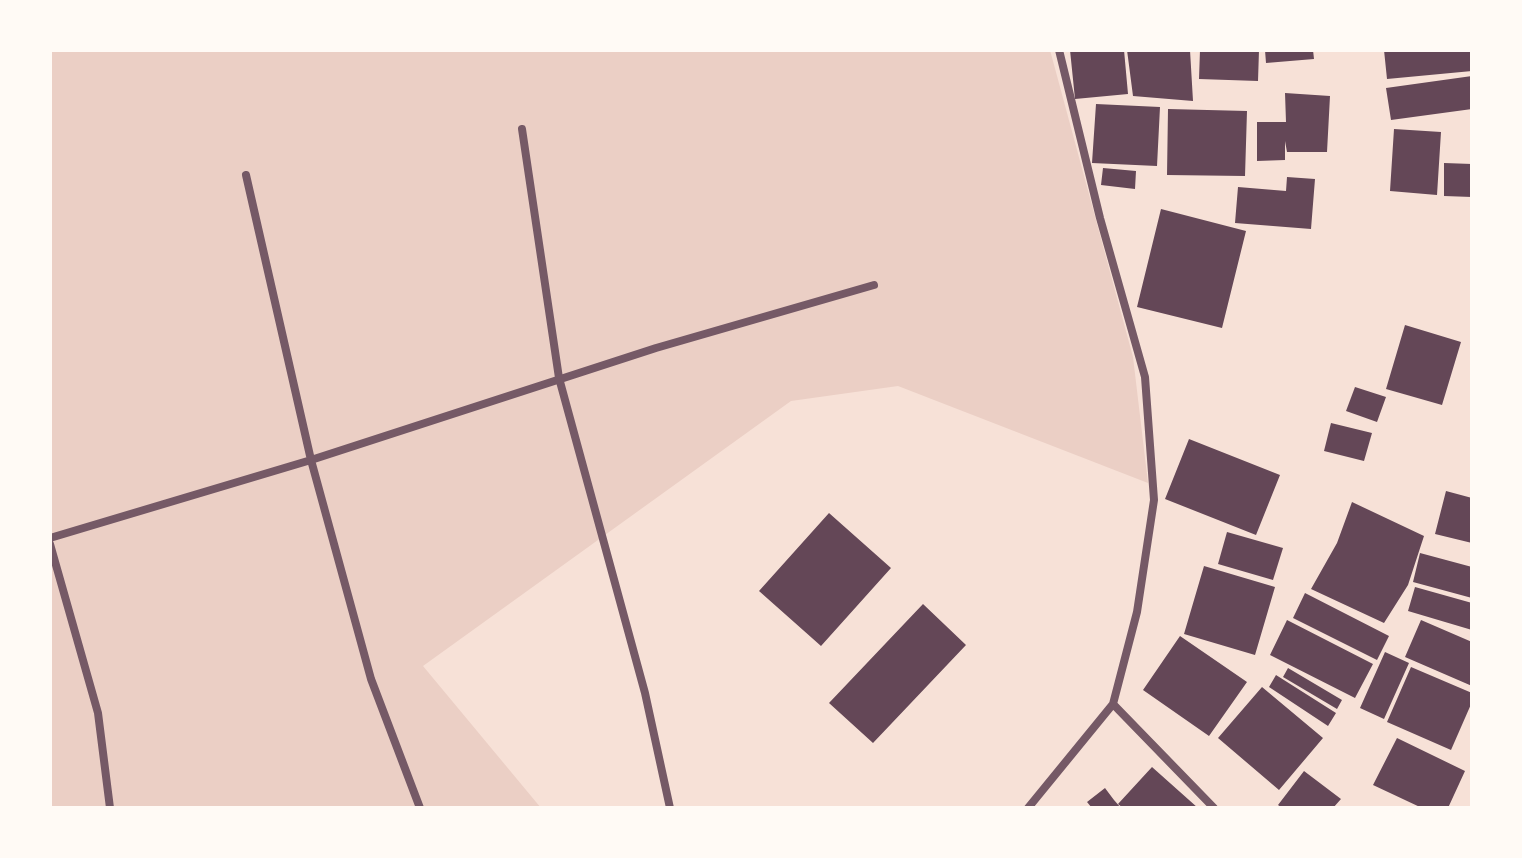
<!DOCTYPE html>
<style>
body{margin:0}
#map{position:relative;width:1522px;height:858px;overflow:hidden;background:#f7e1d7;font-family:Ubuntu,sans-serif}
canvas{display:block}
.frame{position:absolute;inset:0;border:52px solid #fffaf5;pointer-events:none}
</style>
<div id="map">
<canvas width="1522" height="858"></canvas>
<div class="frame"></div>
</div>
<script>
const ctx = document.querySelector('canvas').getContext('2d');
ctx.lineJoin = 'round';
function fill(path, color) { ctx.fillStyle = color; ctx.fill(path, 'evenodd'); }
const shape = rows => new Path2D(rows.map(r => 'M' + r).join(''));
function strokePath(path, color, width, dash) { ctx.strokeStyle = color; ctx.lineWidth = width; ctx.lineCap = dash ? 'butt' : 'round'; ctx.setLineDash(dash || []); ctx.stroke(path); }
const green = shape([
 [50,50,1050,50,1133,357,1148,483,898,386,791,401,423,666,541,808,50,808]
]);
const building = shape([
 [1070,50,1124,50,1128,94,1075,99],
 [1127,50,1190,50,1193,101,1133,96],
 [1200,50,1259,50,1258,81,1199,79],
 [1265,50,1313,50,1314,59,1266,63],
 [1384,50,1472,50,1472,71,1387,79],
 [1472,76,1472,109,1391,120,1386,88],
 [1285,93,1330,96,1327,152,1287,152,1285,141,1285,160,1257,161,1257,122,1286,122],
 [1096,104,1160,107,1157,166,1092,163],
 [1168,109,1247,111,1245,176,1167,175],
 [1394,129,1441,132,1437,195,1390,191],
 [1444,163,1472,164,1472,197,1444,196],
 [1103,168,1136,171,1135,189,1101,185],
 [1287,177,1315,179,1311,229,1235,223,1238,187,1286,191],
 [1161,209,1246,231,1222,328,1137,307],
 [1405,325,1461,342,1442,405,1386,389],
 [1355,387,1386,397,1377,422,1346,411],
 [1331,423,1372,433,1364,461,1324,451],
 [1189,439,1280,475,1256,535,1165,499],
 [1446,491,1472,498,1472,543,1435,534],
 [1352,502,1424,536,1408,585,1384,623,1311,589,1337,543],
 [829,513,891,568,821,646,759,591],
 [1227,532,1283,548,1273,580,1218,564],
 [1420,553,1472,567,1472,598,1413,582],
 [1204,566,1275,587,1255,655,1184,634],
 [1415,587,1472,603,1472,630,1408,611],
 [1305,593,1389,636,1377,660,1293,618],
 [923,604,966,645,873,743,829,703],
 [1287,620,1373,664,1355,698,1270,655],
 [1421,620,1472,642,1472,686,1405,657],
 [1180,636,1247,682,1209,736,1143,690],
 [1385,652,1409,663,1384,719,1360,708],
 [1411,667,1472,693,1472,702,1451,750,1387,722],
 [1288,668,1342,700,1337,709,1283,677],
 [1276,675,1336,713,1328,726,1269,687],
 [1262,687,1323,738,1279,790,1218,738],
 [1397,738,1465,771,1448,808,1422,808,1373,785],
 [1152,767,1198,808,1123,808,1118,804],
 [1304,771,1341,799,1333,808,1282,808,1278,805],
 [1105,788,1114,800,1121,808,1092,808,1087,802]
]);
const minor = shape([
 [522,129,559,378,645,693,670,808],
 [246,175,311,460,371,679,420,808],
 [50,538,311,460,656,348,874,285],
 [50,544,98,713,110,808],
 [1113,704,1214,808],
 [1028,808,1113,704,1137,612,1154,500,1145,377,1100,218,1059,50]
]);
fill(green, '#ebcfc5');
fill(building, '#644757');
strokePath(minor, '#755966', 8);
</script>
